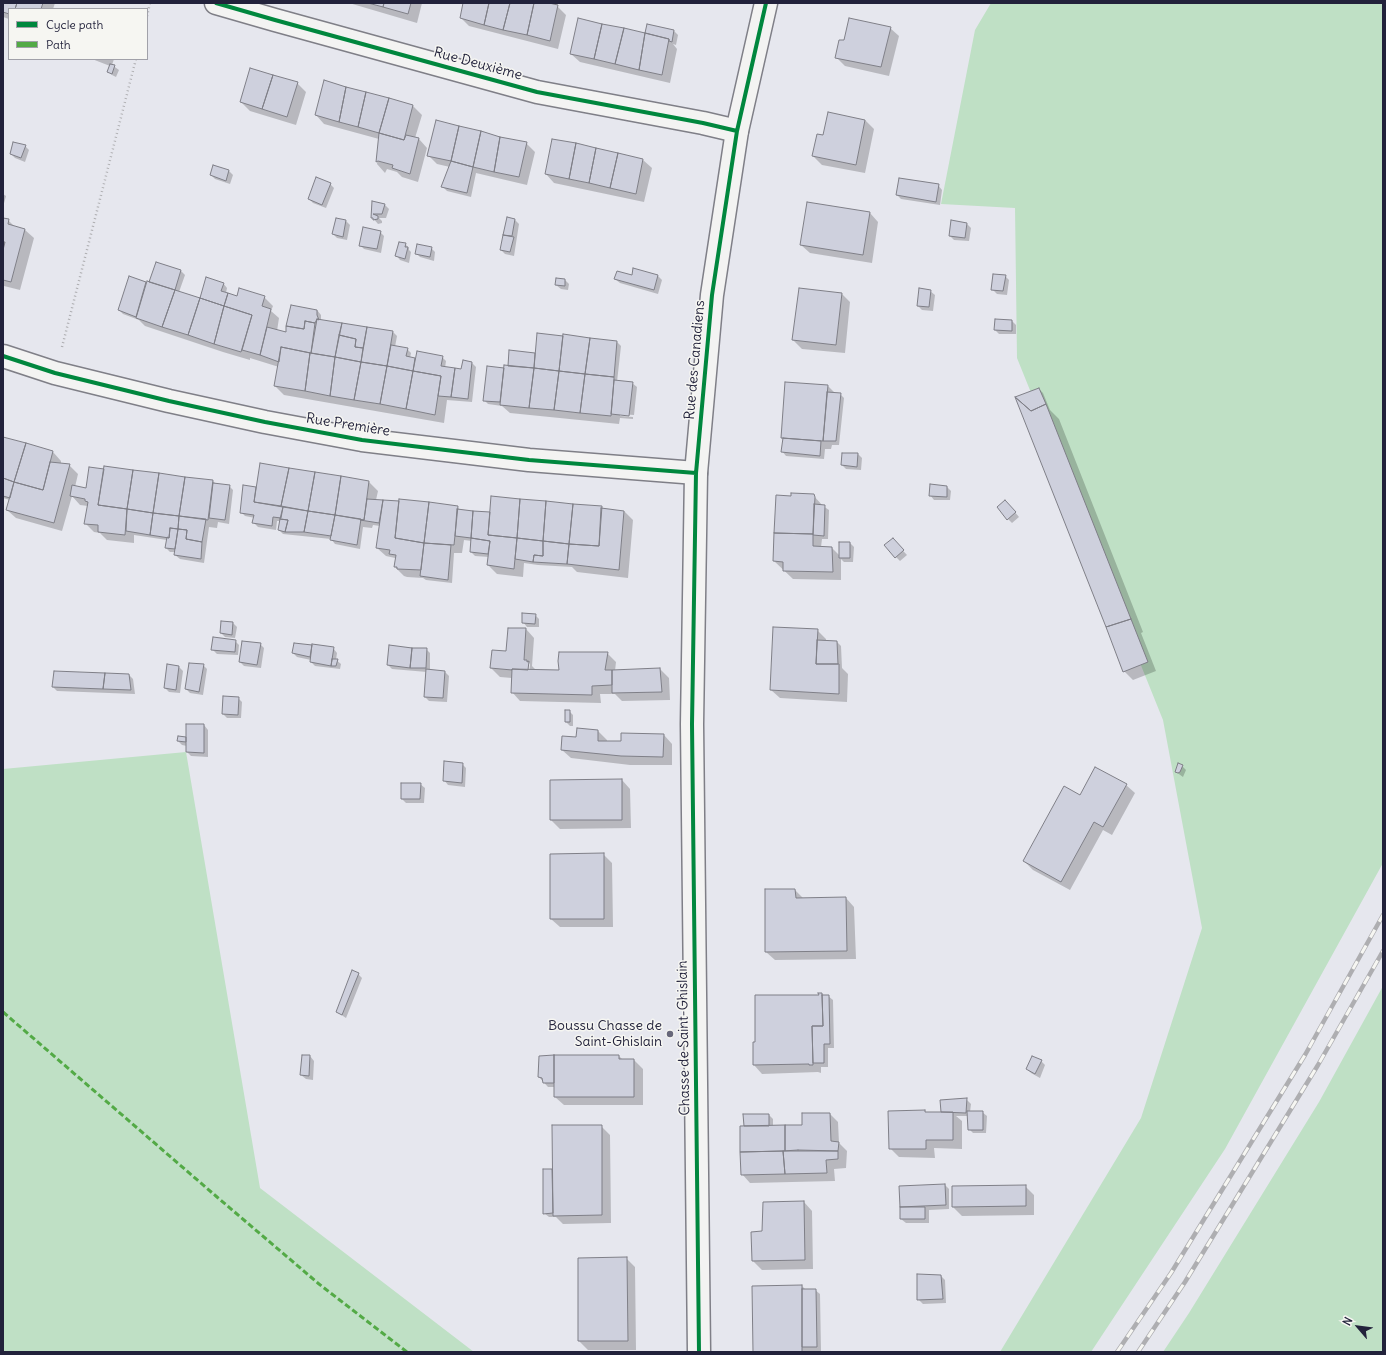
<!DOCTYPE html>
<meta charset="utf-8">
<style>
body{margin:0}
#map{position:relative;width:1386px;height:1355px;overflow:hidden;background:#e6e7ee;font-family:Delius,sans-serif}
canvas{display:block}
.frame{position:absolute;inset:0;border:4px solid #22223b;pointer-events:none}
.legend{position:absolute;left:8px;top:8px;width:140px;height:52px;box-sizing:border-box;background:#f6f6f2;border:1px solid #a1a1a9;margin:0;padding:5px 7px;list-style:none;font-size:12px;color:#22223b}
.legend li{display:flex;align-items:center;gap:8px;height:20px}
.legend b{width:20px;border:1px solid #a1a1a9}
.north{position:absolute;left:1338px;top:1307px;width:40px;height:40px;-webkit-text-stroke:3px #f6f6f2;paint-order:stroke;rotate:298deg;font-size:11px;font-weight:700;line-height:16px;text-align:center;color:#22223b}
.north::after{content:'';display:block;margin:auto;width:14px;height:18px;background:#22223b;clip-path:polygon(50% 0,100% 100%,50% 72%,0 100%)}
</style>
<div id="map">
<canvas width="1386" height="1355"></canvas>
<div class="frame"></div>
<ul class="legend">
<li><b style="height:5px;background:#00873e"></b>Cycle path</li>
<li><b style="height:5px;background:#53aa46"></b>Path</li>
</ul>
<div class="north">N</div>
</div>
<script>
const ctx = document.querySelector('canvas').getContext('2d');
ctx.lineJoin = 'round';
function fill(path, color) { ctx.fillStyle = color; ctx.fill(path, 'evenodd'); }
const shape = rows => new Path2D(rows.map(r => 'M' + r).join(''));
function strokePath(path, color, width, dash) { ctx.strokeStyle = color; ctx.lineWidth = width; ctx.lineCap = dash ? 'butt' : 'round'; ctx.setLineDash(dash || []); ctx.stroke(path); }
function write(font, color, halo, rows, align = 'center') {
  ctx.font = font + ' Delius,sans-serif'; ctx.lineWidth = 3; ctx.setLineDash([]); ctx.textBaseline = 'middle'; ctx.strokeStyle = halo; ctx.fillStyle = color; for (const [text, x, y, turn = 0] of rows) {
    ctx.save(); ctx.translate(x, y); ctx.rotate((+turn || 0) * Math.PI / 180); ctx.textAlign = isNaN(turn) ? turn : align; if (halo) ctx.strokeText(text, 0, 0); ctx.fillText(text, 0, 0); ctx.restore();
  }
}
const green = shape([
 [991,3,1383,3,1383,863,1225,1149,1091,1352,1000,1352,1141,1118,1202,928,1163,720,1017,358,1015,208,941,204,975,30],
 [186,752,260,1188,474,1352,3,1352,3,769],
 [1383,986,1383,1352,1163,1352,1189,1313,1319,1102]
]);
const shadow = shape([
 [3,3,55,3,53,9,9,9,9,19,3,17],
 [349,3,422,3,417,23],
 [464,3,544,3,557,6,566,15,558,49,469,26,461,18],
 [648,25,674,31,678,35,676,45,673,44,677,49,670,83,580,62,571,54,649,36],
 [890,28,899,36,889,76,845,66,836,57,844,41],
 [92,59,114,59,112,65,119,70,116,77,112,75,108,71,110,66],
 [325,81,413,106,422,115,415,138,419,139,427,148,418,182,402,177,397,172,387,169,385,173,377,164,379,139,324,124,316,115],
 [297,83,306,92,296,125,250,111,241,102],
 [829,114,865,120,874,129,865,173,822,165,813,156,824,136],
 [437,122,526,143,535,152,527,185,476,173,471,197,447,191,443,187,450,167,437,164,428,155],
 [25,146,29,150,25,162,15,158,11,154],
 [643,160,652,168,644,202,554,183,546,174],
 [229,171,233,175,230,184,215,179,211,175],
 [330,184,334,188,326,208,313,203,309,199],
 [938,185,942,190,940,205,901,199,897,195],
 [3,194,6,196,3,207],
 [373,202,385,205,389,209,386,218,379,218,382,221,382,223,378,224,372,217],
 [870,213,878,222,872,263,810,253,801,245],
 [3,218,8,220,15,227,25,230,34,238,20,290,4,286,3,288],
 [508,218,515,220,519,224,514,256,505,254,501,250],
 [336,219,346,221,350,225,347,240,337,238,333,234],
 [967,224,971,228,969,241,954,240,950,236],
 [380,232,384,236,381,253,364,249,360,245],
 [405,244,409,248,409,250,411,252,409,263,400,260,396,255],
 [431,248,435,252,434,261,420,257,416,253],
 [181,271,185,275,179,292,203,300,223,283,227,288,226,293,237,297,264,297,273,306,271,311,279,318,277,331,287,334,317,310,321,315,321,321,393,332,397,336,395,347,407,349,411,353,410,358,416,359,442,357,446,361,445,368,462,371,472,363,476,367,472,402,447,400,444,423,284,395,275,386,279,367,250,358,250,360,223,352,145,326,139,320,123,314,119,310,130,278,150,283],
 [632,276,658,276,662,280,658,294,620,283,615,279],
 [1005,276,1009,280,1007,295,997,294,993,290],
 [565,280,569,284,568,290,561,289,556,285],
 [930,291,935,295,933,311,922,310,918,306],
 [841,293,850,302,845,353,802,349,793,340],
 [1012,321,1016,325,1016,334,999,334,995,330],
 [617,342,621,346,617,382,632,383,637,387,634,415,620,414,620,416,633,417,633,419,620,418,619,424,510,413,502,406,488,404,484,400,505,369,510,367,510,351,536,354],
 [828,386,835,393,840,394,844,398,839,445,832,445,831,449,825,449,824,459,786,456,782,451,784,439,782,437],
 [1039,389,1043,393,1050,410,1059,419,1143,632,1141,633,1156,671,1133,680,1124,671],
 [3,438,53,452,61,461,61,464,69,465,78,474,75,487,87,489,213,481,216,484,229,486,233,490,229,524,218,522,217,528,209,527,204,563,180,559,175,555,176,552,170,552,166,548,167,540,134,535,134,543,107,540,100,533,94,532,86,524,88,506,80,505,72,496,62,531,16,518,7,510,10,500,3,498],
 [858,454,862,458,861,470,846,469,842,465],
 [261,464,369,482,378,491,376,500,457,507,460,510,491,513,601,507,604,509,624,511,633,520,628,578,577,572,572,567,538,565,524,563,523,577,497,574,488,565,489,557,475,556,471,552,472,541,464,540,462,553,454,553,452,583,426,580,423,578,407,577,404,576,395,567,396,559,395,558,386,556,377,548,380,526,373,525,372,528,363,527,360,549,335,544,331,539,283,534,279,530,281,521,277,521,276,530,258,527,254,523,255,518,245,516,241,512,256,488,257,489],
 [947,487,951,491,950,500,934,500,930,495],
 [813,495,823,506,829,510,828,539,822,539,821,547,832,548,840,556,850,543,854,547,853,562,844,562,841,559,841,580,793,579,774,561,791,497],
 [1009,505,1019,517,1012,523,1008,519],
 [892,539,907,555,900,561,896,557],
 [535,615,539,619,539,627,527,627,523,622],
 [222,622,233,623,237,627,235,638,225,637,221,633],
 [526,629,534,638,532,666,537,671,560,671,607,653,616,662,615,671,660,669,669,678,670,700,622,701,615,694,600,694,601,703,520,701,512,692,512,678,500,677,491,668,507,652],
 [528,662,530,664,529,675,527,675],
 [817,630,826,639,826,641,837,642,841,646,842,668,848,674,847,702,780,698,771,690],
 [235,641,239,645,238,655,217,654,212,649],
 [260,644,264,648,261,668,244,666,240,662],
 [295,644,333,648,337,653,336,660,341,664,340,669,315,666,311,662,311,660,297,657,293,653],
 [390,646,426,649,430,653,430,671,445,672,449,676,447,702,429,701,425,697,427,672,392,669,388,665],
 [167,665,179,667,183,671,180,693,169,692,165,688],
 [203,665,207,669,203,695,190,693,186,689],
 [129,675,133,679,135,694,57,691,53,687],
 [238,698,242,702,241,718,227,718,223,714],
 [569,711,573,715,573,726,570,726,566,722],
 [204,725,208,730,208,757,191,756,187,752,187,746,182,745,178,741,187,738],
 [598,731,607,740,607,742,622,742,664,735,672,744,672,765,630,765,571,758,562,750,577,738],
 [462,764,466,768,465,787,448,785,444,780],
 [1182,766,1186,770,1183,777,1176,772],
 [622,780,630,789,631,828,560,829,551,820],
 [402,784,420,784,425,788,424,803,406,803,402,799],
 [1126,785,1135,793,1112,835,1103,830,1070,890,1033,870,1024,861],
 [603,854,612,863,613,927,560,927,551,919],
 [795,890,804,899,846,898,854,907,856,959,775,960,766,952],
 [358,974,362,978,346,1018,337,1012],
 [820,994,828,996,833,1000,834,1048,828,1048,828,1067,821,1067,821,1073,818,1072,762,1074,754,1065,756,1043,820,996],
 [303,1056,310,1056,314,1061,313,1080,306,1079,301,1075],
 [619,1056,623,1060,634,1060,643,1069,643,1105,564,1105,555,1097,555,1087,548,1087,539,1077],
 [1041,1061,1045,1065,1040,1078,1031,1073,1027,1069],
 [967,1100,971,1104,970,1112,982,1112,987,1116,986,1133,973,1133,969,1129,969,1116,956,1116,962,1121,962,1149,934,1148,935,1158,899,1157,890,1148,925,1111,926,1113,942,1113],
 [830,1114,838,1122,839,1143,847,1151,846,1168,834,1169,835,1181,750,1183,742,1174,769,1115,773,1119,773,1127,803,1126],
 [601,1126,610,1135,611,1223,563,1224,556,1217,549,1217,544,1213,552,1170,554,1172],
 [945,1185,949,1189,949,1209,929,1210,929,1223,906,1223,901,1219,900,1187],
 [1025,1186,1034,1195,1034,1215,962,1216,953,1207],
 [804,1202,812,1211,813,1269,762,1270,753,1261,763,1232],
 [626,1258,635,1267,636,1350,588,1350,579,1341],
 [941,1276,945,1280,946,1303,923,1304,918,1299],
 [802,1286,806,1290,815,1290,820,1294,821,1351,754,1352]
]);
const building = shape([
 [3,3,17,3,15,9,9,9,9,14,3,12,3,3],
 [17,3,43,3,41,9,15,9,17,3],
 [368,3,384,3,383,7,368,3],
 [384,3,411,3,408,14,383,7,384,3],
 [463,3,489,3,484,25,460,18,463,3],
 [489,3,510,3,503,30,484,25,489,3],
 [510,3,534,3,527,35,503,30,510,3],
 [534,3,549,3,558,5,550,41,527,35,534,3],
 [578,18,602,24,594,59,570,54,578,18],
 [849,18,891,27,881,67,835,58,839,40,844,40,849,18],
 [602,24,624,28,615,64,594,59,602,24],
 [647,24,674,30,672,42,669,41,669,39,645,33,647,24],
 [624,28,645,33,639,70,615,64,624,28],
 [645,33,669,39,662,75,639,70,645,33],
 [110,64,115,65,112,74,107,72,110,64],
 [250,68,273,75,262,109,240,102,250,68],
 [273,75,298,82,287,117,262,109,273,75],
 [324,80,346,87,339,122,315,115,324,80],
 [346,87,366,92,358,127,339,122,346,87],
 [366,92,389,98,379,133,358,127,366,92],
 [389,98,413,105,404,140,379,133,389,98],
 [828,112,865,120,856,165,812,156,817,134,823,135,828,112],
 [436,120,459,126,451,161,427,156,436,120],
 [459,126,481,131,473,167,451,161,459,126],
 [481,131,500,137,494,172,473,167,481,131],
 [379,133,404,140,406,135,419,138,410,174,392,168,393,165,378,161,376,162,379,133],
 [500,137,527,142,519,177,494,172,500,137],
 [552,139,576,143,569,179,545,174,552,139],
 [13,142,26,145,21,158,10,154,13,142],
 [576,143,596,148,589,183,569,179,576,143],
 [596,148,618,153,610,188,589,183,596,148],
 [618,153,643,159,636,194,610,188,618,153],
 [451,161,473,167,467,193,441,187,451,161],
 [213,165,229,170,226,181,210,175,213,165],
 [316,177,331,183,322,205,308,199,316,177],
 [899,178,939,184,936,202,896,195,899,178],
 [372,201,385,204,382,214,373,214,378,216,378,219,373,220,373,218,371,218,372,201],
 [807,202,870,212,863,255,800,245,807,202],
 [507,217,515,219,512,236,503,235,507,217],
 [3,218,9,219,8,224,25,229,11,282,3,280,3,250,5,242,3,242,3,218],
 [336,218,346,220,343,237,332,234,336,218],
 [951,220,967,223,965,238,949,236,951,220],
 [363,227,381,231,377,249,359,246,363,227],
 [503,235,514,237,510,252,500,250,503,235],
 [399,242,406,243,405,247,408,247,405,259,395,256,399,242],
 [417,244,432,247,430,257,415,254,417,244],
 [156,262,181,270,175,290,149,282,156,262],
 [633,268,658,275,654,290,614,279,617,271,632,275,633,268],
 [993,274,1006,275,1003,291,991,290,993,274],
 [129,276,146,282,136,317,118,310,129,276],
 [206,277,224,283,221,291,228,293,224,306,200,298,206,277],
 [556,278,565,279,565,286,555,285,556,278],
 [147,281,175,290,162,327,136,318,147,281],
 [239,288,265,296,262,306,271,309,260,355,242,350,252,315,224,306,228,293,237,296,239,288],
 [799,288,842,293,836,345,792,340,799,288],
 [919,288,931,290,929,307,917,306,919,288],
 [175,290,200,298,188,335,162,327,175,290],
 [200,298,224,306,214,344,188,335,200,298],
 [291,305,317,310,317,315,319,320,317,319,315,323,305,321,304,329,286,326,291,305],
 [224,306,252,315,241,352,214,344,224,306],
 [317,319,342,323,335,357,311,353,317,319],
 [995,319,1012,320,1012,331,994,330,995,319],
 [305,321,315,323,311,353,281,347,279,362,260,355,267,327,286,332,286,326,304,329,305,321],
 [342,323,367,327,363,348,355,347,356,339,339,335,342,323],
 [367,327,393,331,387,366,361,362,367,327],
 [537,333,563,336,559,371,534,368,537,333],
 [563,334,590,338,585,374,559,371,563,334],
 [339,335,356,339,355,347,363,348,361,362,335,357,339,335],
 [590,338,617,341,614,377,585,374,590,338],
 [391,345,408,348,406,356,415,358,413,371,387,366,391,345],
 [281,347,310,353,305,391,274,386,281,347],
 [509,350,535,353,534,368,508,366,509,350],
 [417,351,443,356,441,366,455,368,451,397,438,396,441,376,413,371,417,351],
 [310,353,335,357,330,396,305,391,310,353],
 [335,357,361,362,354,400,330,396,335,357],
 [463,360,472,362,468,399,451,397,455,368,461,369,463,360],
 [361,362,387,366,380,404,354,400,361,362],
 [504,365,534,368,529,408,500,405,504,365],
 [387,366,413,371,406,409,380,404,387,366],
 [487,366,504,368,500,402,483,401,487,366],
 [534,368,559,371,554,410,529,408,534,368],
 [413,371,441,376,435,415,406,409,413,371],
 [559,371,585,374,580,413,554,410,559,371],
 [585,374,614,377,614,380,611,416,580,413,585,374],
 [614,380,633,382,629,416,611,414,614,380],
 [785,382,828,385,823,441,781,438,785,382],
 [1039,388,1046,404,1031,411,1015,397,1039,388],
 [827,392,841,393,836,441,823,441,827,392],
 [1015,397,1031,411,1046,404,1131,619,1106,627,1015,397],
 [3,437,26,443,14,482,3,478,3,437],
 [783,438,821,441,820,456,781,452,783,438],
 [26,443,53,451,43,490,14,482,26,443],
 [842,453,858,453,857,467,841,465,842,453],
 [50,462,70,464,54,523,6,510,14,482,43,490,50,462],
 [260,463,289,468,281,506,254,502,260,463],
 [104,466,133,470,127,509,98,505,104,466],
 [89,467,104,469,98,505,127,509,125,535,98,532,98,525,84,524,88,502,85,501,85,499,70,496,72,485,86,488,89,467],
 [289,468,315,472,308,511,281,506,289,468],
 [133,470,159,473,153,513,127,509,133,470],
 [315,472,341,476,335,515,308,511,315,472],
 [159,473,185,477,179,516,153,513,159,473],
 [341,476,369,481,364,520,335,515,341,476],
 [185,477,213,480,208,520,179,516,185,477],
 [3,478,14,482,10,498,3,496,3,478],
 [213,483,230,485,225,520,209,518,213,483],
 [930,484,947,486,947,497,929,496,930,484],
 [243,485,256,487,254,502,283,507,281,518,273,517,272,526,252,523,254,515,240,513,243,485],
 [791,493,814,494,815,497,813,534,774,533,776,495,791,496,791,493],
 [491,496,520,499,517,538,488,535,491,496],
 [367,499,383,500,379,523,360,520,364,520,367,499],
 [399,499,429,502,424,543,395,538,399,499],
 [520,499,546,501,543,541,517,538,520,499],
 [383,500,399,501,395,538,424,543,421,570,397,569,397,567,394,567,396,555,389,554,390,550,376,548,383,500],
 [1005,500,1016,512,1007,520,997,507,1005,500],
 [546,501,573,504,569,544,543,541,546,501],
 [429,502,458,506,454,545,424,543,429,502],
 [573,504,602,506,599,546,569,544,573,504],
 [814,504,825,505,824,536,813,535,814,504],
 [283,507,308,511,304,532,285,532,288,520,280,519,283,507],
 [601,508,624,511,619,570,567,564,569,544,599,546,601,508],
 [127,509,153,513,150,535,126,531,127,509],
 [457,509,473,511,471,538,455,536,457,509],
 [308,511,335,515,331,536,304,532,308,511],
 [473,511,490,512,488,535,517,538,514,569,487,565,490,541,471,538,473,511],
 [153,513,179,516,178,529,170,528,169,538,150,535,153,513],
 [335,515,361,519,357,545,330,540,335,515],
 [179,516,206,519,202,542,186,539,187,530,178,529,179,516],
 [280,519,288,520,285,532,278,530,280,519],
 [170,528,178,529,175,549,165,548,167,537,169,538,170,528],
 [178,529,187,530,186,539,202,542,201,559,174,555,178,529],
 [774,533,813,534,813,546,832,547,833,572,783,571,783,562,773,561,774,533],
 [471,538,490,541,488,554,470,552,471,538],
 [517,538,543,541,543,556,534,555,533,562,515,559,517,538],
 [893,538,904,550,895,558,884,545,893,538],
 [543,541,569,544,567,564,533,562,534,555,543,556,543,541],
 [839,542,850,542,850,558,839,558,839,542],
 [424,543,451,545,448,580,420,576,424,543],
 [522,613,536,614,535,624,522,623,522,613],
 [1131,619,1148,662,1123,672,1106,627,1131,619],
 [221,621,233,622,232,635,220,633,221,621],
 [773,627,818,629,816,664,839,664,839,694,770,690,773,627],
 [508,628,526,628,524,660,527,660,527,662,529,661,528,670,512,669,512,670,490,668,492,650,506,651,508,628],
 [213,637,236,640,235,652,211,650,213,637],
 [817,640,837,641,838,664,816,664,817,640],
 [242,641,261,643,257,665,239,662,242,641],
 [294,643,312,645,310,657,292,653,294,643],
 [312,644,334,647,331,666,310,662,312,644],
 [389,645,412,648,410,668,387,665,389,645],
 [412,648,427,648,426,668,410,668,412,648],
 [559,652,608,652,605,670,612,670,612,685,592,686,592,695,511,693,512,669,559,670,558,661,559,652],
 [332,659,338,659,336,666,331,666,332,659],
 [189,663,204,664,199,692,185,689,189,663],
 [167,664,179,666,176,690,164,688,167,664],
 [660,668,662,692,612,693,612,670,660,668],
 [426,669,445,671,443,698,424,697,426,669],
 [54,671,105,673,103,689,52,687,54,671],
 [105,673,129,674,131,690,103,689,105,673],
 [223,696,239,697,238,715,222,714,223,696],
 [565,710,570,710,570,722,565,722,565,710],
 [186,724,204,724,204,753,186,752,186,724],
 [577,728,598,730,598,741,621,741,621,733,664,734,663,757,621,756,561,750,562,736,576,737,577,728],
 [178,736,186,737,186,742,177,741,178,736],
 [444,761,463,763,462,783,443,781,444,761],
 [1178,763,1183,765,1180,772,1178,773,1175,772,1178,763],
 [1095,767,1127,784,1103,827,1094,822,1061,882,1023,861,1064,786,1080,795,1095,767],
 [622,779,622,820,550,820,550,780,622,779],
 [401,783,421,783,420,799,401,799,401,783],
 [604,853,604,919,550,919,550,854,604,853],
 [765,889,795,889,796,898,846,897,847,951,765,952,765,889],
 [352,970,359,973,342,1015,336,1012,352,970],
 [818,993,822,993,823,1026,812,1026,813,1065,809,1065,809,1064,753,1065,753,1042,755,1042,755,995,819,995,818,993],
 [822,995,829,995,830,1044,824,1044,824,1063,813,1063,812,1026,823,1026,822,995],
 [302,1055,310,1055,309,1076,300,1075,302,1055],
 [554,1055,619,1055,619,1059,634,1059,634,1097,554,1097,554,1055],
 [554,1055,554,1083,543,1083,542,1078,538,1077,539,1056,554,1055],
 [1032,1056,1042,1060,1035,1074,1026,1069,1032,1056],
 [967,1098,966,1113,941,1112,940,1100,967,1098],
 [925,1110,925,1112,953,1112,953,1140,926,1140,926,1149,889,1149,888,1111,925,1110],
 [967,1111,983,1111,983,1130,968,1130,967,1111],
 [802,1113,830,1113,831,1141,839,1142,838,1151,785,1151,785,1125,802,1125,802,1113],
 [743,1114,769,1114,769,1126,744,1126,743,1114],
 [552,1125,602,1125,602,1215,553,1216,552,1125],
 [785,1125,785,1151,740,1152,740,1126,785,1125],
 [798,1150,838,1151,838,1159,826,1160,827,1173,785,1174,783,1151,798,1150],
 [783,1151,785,1174,741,1175,740,1152,783,1151],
 [543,1169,552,1169,553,1213,543,1214,543,1169],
 [945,1184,946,1205,900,1207,899,1186,945,1184],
 [1026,1185,1026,1206,952,1207,952,1186,1026,1185],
 [804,1201,805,1260,752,1261,751,1232,762,1231,763,1202,804,1201],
 [900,1207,925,1207,925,1219,900,1219,900,1207],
 [627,1257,628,1341,578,1341,578,1258,627,1257],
 [917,1274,941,1275,943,1299,917,1300,917,1274],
 [802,1285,802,1352,753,1352,752,1286,802,1285],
 [802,1289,816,1289,817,1347,802,1347,802,1289]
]);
const path = shape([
 [147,16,150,3],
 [62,347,136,59]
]);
const street = shape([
 [216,3,275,20,537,92,703,123,737,131],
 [3,356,55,373,169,401,265,422,362,440,529,460,696,473]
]);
const secondary = shape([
 [699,1352,692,724,696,473,712,295,737,131,766,3]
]);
const rail = shape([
 [1117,1352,1171,1273,1305,1055,1383,915],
 [1138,1352,1185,1282,1318,1065,1383,951]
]);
const quiet = shape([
 [3,1012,217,1197,319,1284,407,1352]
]);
const cycleway = shape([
 [216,3,275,20,537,92,703,123,737,131],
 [3,356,55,373,169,401,265,422,362,440,529,460,696,473],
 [699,1352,692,724,696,473,712,295,737,131,766,3]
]);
const markers = [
 [670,1034,4,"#67677a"]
];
const streetNames = [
 ["Rue Deuxième",478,64,15],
 ["Rue des Canadiens",695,360,-85],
 ["Rue Première",348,425,9],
 ["Chasse de Saint-Ghislain",684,1038,-91]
];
const poiNames = [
 ["Boussu Chasse de",662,1026],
 ["Saint-Ghislain",662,1042]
];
fill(green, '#bfe0c5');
fill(shadow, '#0003');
fill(building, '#ced0dd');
strokePath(building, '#7f7f87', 1);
strokePath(street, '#7f7f87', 25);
strokePath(secondary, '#7f7f87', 25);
strokePath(path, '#aeaeb1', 2.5, [1, 3]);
strokePath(street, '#f3f3f2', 22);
strokePath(secondary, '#f3f3f2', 22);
strokePath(rail, '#aeaeb1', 4.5);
strokePath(rail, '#f6f6f2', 3, [9]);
strokePath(quiet, '#53aa46', 3, [6, 3]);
strokePath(cycleway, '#00873e', 4);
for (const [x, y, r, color] of markers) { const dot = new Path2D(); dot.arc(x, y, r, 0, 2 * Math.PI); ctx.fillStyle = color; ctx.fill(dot); strokePath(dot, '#f6f6f2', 1.5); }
write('14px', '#22223b', '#f6f6f2', streetNames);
write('14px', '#22223b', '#f6f6f2', poiNames, 'right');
</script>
